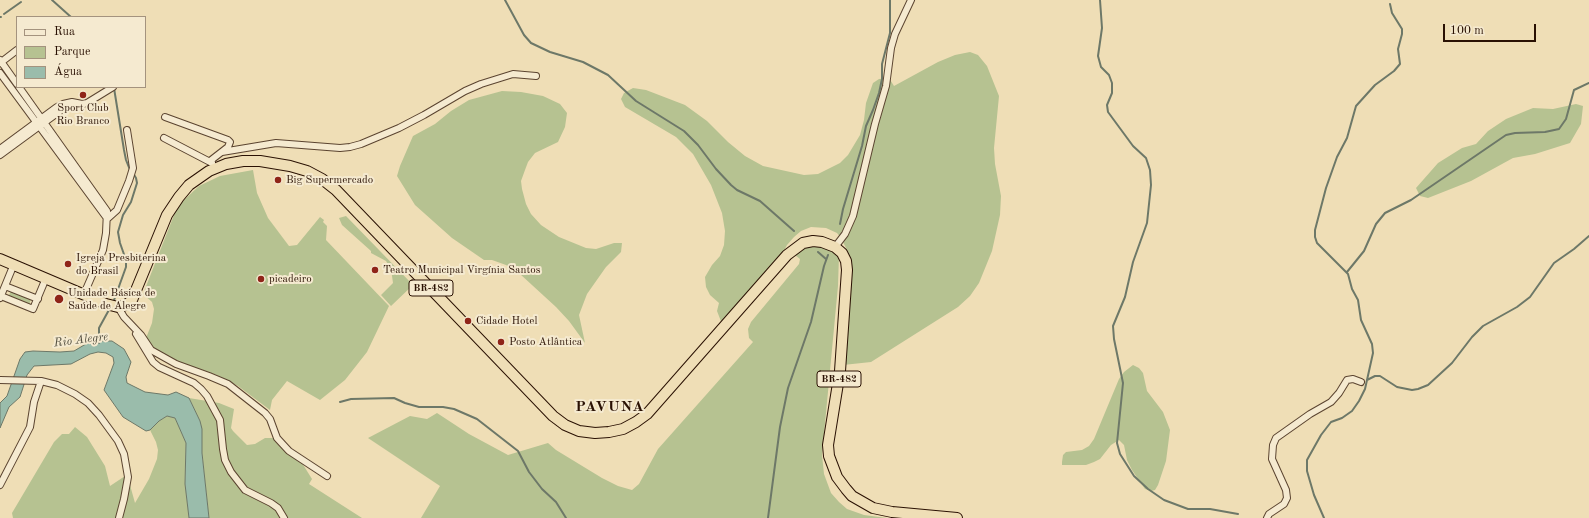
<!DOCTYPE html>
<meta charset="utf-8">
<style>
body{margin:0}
#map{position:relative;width:1589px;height:518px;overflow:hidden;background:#efdeb6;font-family:"Old Standard TT",serif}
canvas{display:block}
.legend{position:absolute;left:16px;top:16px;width:130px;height:72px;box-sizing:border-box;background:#f5ead0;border:1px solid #a4937e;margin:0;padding:5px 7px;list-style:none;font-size:12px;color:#2a1103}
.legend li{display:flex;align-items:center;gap:8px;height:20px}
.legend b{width:20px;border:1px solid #a4937e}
.scale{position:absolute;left:1443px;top:24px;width:93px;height:18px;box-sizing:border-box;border:2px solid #2a1103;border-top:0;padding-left:5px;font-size:12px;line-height:14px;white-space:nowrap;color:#2a1103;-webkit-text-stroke:3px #f5ead0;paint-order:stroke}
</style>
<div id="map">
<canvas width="1589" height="518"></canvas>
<ul class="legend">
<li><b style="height:5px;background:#f5ead0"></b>Rua</li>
<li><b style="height:11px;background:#b6c291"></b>Parque</li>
<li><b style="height:11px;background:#9abcab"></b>Água</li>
</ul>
<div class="scale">100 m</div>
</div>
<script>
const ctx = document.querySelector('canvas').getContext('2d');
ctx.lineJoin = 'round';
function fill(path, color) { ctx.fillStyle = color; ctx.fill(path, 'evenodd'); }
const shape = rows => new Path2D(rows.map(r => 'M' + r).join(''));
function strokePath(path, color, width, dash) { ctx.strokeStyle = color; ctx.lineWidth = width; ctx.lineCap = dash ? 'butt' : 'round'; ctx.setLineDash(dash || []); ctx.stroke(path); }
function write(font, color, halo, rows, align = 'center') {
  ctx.font = font + ' "Old Standard TT",serif'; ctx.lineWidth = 4; ctx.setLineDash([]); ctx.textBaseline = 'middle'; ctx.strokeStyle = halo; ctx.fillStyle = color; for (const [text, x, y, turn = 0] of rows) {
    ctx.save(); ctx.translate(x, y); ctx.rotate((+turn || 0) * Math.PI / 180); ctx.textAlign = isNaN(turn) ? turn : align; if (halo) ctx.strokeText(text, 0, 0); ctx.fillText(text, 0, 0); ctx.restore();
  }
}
const green = shape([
 [970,52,978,55,987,66,999,96,994,148,995,164,1001,196,1000,215,992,251,979,283,970,296,958,307,871,362,843,365,849,257,847,250,841,238,837,233,826,228,811,227,801,231,794,237,787,245,778,262,722,324,717,311,719,303,710,295,706,287,705,277,712,265,720,256,724,245,725,231,722,213,711,185,693,154,676,137,625,107,621,99,624,93,633,88,646,90,685,105,707,121,728,142,745,156,763,166,804,175,818,174,840,163,848,155,860,135,864,120,866,103,873,83,879,79,889,78,894,86,938,62,955,55],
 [502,91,521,92,543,96,560,104,567,113,565,127,558,142,535,153,528,162,525,170,521,181,522,189,526,204,531,214,541,225,559,237,586,248,596,249,614,243,622,243,621,252,606,267,587,294,579,315,585,343,569,321,556,307,520,274,506,265,492,260,484,260,452,238,415,205,397,176,400,166,413,136,435,124,451,111,469,100],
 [1576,104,1583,106,1581,124,1570,143,1535,154,1513,158,1471,181,1428,198,1420,196,1416,188,1438,163,1462,148,1476,144,1488,131,1506,119,1533,108,1553,109],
 [253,170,257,193,268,218,289,246,297,245,320,217,324,220,323,222,327,226,326,240,389,306,367,352,345,380,320,400,287,381,272,400,270,410,238,386,217,375,177,361,154,348,146,338,152,323,154,309,152,302,143,294,176,210,184,200,199,186,220,176],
 [346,216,413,285,391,306,381,295,393,283,391,269,386,261,371,253,371,251,342,225,339,218],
 [819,241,839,255,838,286,822,455,824,474,831,493,839,502,847,509,864,515,887,518,421,518,440,486,368,438,410,416,427,419,437,413,469,434,508,455,548,443,556,450,602,478,618,486,632,490,639,484,658,449,753,342,749,338,748,329,751,322,799,264,800,259,795,255,803,246],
 [11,291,31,299,29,305,8,297],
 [1133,365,1139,368,1143,373,1147,391,1163,412,1170,430,1166,461,1158,485,1155,490,1151,491,1145,489,1132,470,1127,460,1124,445,1119,440,1111,445,1100,459,1094,462,1086,465,1062,465,1062,462,1063,455,1066,452,1082,450,1089,446,1094,439,1119,379,1124,372],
 [189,398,219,403,234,409,231,428,233,431,247,445,255,444,265,438,274,438,297,455,312,479,309,484,362,518,209,518,202,453,200,421],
 [167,416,175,418,186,443,185,484,189,518,13,518,12,513,54,442,62,434,69,434,75,427,87,437,105,466,110,486,125,476,130,485,135,503,149,479,157,459,158,450,156,442,150,430,159,421]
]);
const water = shape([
 [91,341,112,341,124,349,131,362,126,377,127,383,145,392,168,395,176,392,189,398,200,421,202,429,202,453,209,518,189,518,185,484,186,443,175,418,167,416,159,421,150,430,146,431,123,417,104,390,114,363,113,357,106,353,98,352,90,354,71,364,34,366,27,375,20,397,9,407,0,428,0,403,7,396,20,359,25,352,33,351,60,352,74,351,91,341]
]);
const stream = shape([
 [52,0,71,17],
 [505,0,524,35,531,43,550,52,583,62,608,75,636,101,684,131,698,145,716,169,731,185,737,190,760,201,794,231],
 [1100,0,1102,28,1098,56,1101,67,1109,75,1112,83,1112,93,1107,105,1108,112,1133,146,1146,158,1150,170,1151,185,1147,223,1133,262,1125,297,1113,326,1114,339,1123,383,1117,443,1120,454,1134,476,1148,489,1164,500,1188,509,1210,509,1238,514],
 [4,14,21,2],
 [0,17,1,17],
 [114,88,124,150,126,160,130,170],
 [840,224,843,209,862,146,866,126,873,110,879,93,882,79,882,64,890,33,890,0],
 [818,252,826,259],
 [1347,272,1364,251,1376,224,1385,213,1411,200,1506,135,1515,133,1545,132,1559,129,1566,119,1574,90,1589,83],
 [113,303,126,267,126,260,120,243,118,232,123,215,131,202,137,183,136,178,133,173],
 [99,343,99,328,110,308],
 [1367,380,1375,376,1380,376,1397,387,1412,390,1418,389,1428,385,1452,363,1472,337,1483,326,1517,307,1530,297,1554,263,1574,249,1589,236],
 [340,402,351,399,394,398,405,403,419,407,443,407,454,409,477,419,518,451,529,472,542,489,556,502,566,518],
 [768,518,780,427,788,388,811,322,824,266,828,255],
 [1324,518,1314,495,1307,471,1307,460,1321,435,1331,422,1342,418,1352,411,1359,401,1365,389,1373,353,1372,344,1361,320,1358,300,1352,289,1348,274,1317,243,1315,237,1315,230,1326,188,1337,157,1347,138,1356,106,1375,85,1394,71,1400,64,1398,49,1402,34,1402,29,1392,13,1390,4]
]);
const minor = shape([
 [0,60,17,84],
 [0,63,17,50],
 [0,73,106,217],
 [19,87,107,211,106,233,103,250,84,294],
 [165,117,228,140,230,142,228,147,210,161],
 [164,138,212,163],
 [0,149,57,107,63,104,72,102,82,104,87,103,113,87],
 [222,152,276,143,340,148,350,147,361,144,399,128,424,115,465,91,481,84,513,74,536,76],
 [0,155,60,111,66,104],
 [107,219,117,210,129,181,133,168,127,130],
 [835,247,845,234,853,216,875,124,886,86,891,48,895,34,911,0],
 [5,286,38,299],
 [1,296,33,309,46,278],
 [0,298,14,264],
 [118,307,124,317,141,335,151,350,176,364,209,376,228,384,265,413,270,419,277,438,289,451,327,476],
 [136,334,153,362,159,367,194,383,201,389,207,396,220,420,223,449,225,460,231,472,245,490,271,503,278,508,284,518],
 [0,380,41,381,57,385,75,394,88,403,99,415,118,441,124,454,128,477,124,499,119,518],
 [0,485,30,427,34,402,41,381],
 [1267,518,1269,514,1284,504,1287,498,1286,490,1272,459,1273,445,1276,438,1310,414,1331,402,1339,393,1347,380,1353,379,1361,382]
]);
const trunk = shape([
 [0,259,106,304,118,307,126,305,132,300,167,215,179,197,189,185,209,171,226,164,243,161,260,161,290,166,307,171,322,179,336,190,553,416,565,425,579,431,595,433,609,432,623,429,636,422,647,414,787,255,803,243,813,241,822,242,835,247,842,253,846,261,847,270,840,371,828,445,829,456,837,477,846,489,852,496,873,508,892,512,957,518]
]);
const markers = [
 [83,95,4,"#8f2418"],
 [278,180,4,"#8f2418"],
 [68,264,4,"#8f2418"],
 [375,270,4,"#8f2418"],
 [261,279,4,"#8f2418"],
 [59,299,5,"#8f2418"],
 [468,321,4,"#8f2418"],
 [501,342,4,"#8f2418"]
];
const shields = [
 [431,288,44],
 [839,379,44]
];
const shieldNames = [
 ["BR-482",431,288],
 ["BR-482",839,379]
];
const poiNames = [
 ["Sport Club",83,108,"center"],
 ["Rio Branco",83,121,"center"],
 ["Big Supermercado",286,180],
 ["Igreja Presbiterina",76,258],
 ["do Brasil",76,271],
 ["Teatro Municipal Virgínia Santos",383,270],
 ["picadeiro",269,279],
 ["Unidade Básica de",68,293],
 ["Saúde de Alegre",68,306],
 ["Cidade Hotel",476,321],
 ["Posto Atlântica",509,342]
];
const waterNames = [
 ["Rio Alegre",81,340,-7]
];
const districtNames = [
 ["PAVUNA",610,407]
];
fill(green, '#b6c291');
fill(water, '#9abcab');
strokePath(water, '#6d7868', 1);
strokePath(stream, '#6d7868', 2);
strokePath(minor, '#5b4430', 8);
strokePath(trunk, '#2a1103', 12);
strokePath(minor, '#f5ead0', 6);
strokePath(trunk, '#efdeb6', 10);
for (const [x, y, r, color] of markers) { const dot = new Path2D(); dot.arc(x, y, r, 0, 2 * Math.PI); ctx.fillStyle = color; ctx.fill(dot); strokePath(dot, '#f5ead0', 1.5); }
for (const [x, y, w] of shields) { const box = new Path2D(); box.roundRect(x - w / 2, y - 8, w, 16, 3); ctx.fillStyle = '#f5ead0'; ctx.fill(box); strokePath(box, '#2a1103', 1); }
write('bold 10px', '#2a1103', null, shieldNames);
write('11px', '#2a1103', '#f5ead0', poiNames, 'left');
write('italic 12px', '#514d3e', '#f5ead0', waterNames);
ctx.letterSpacing = '1px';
write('bold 15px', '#2a1103', '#f5ead0', districtNames);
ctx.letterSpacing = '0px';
</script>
